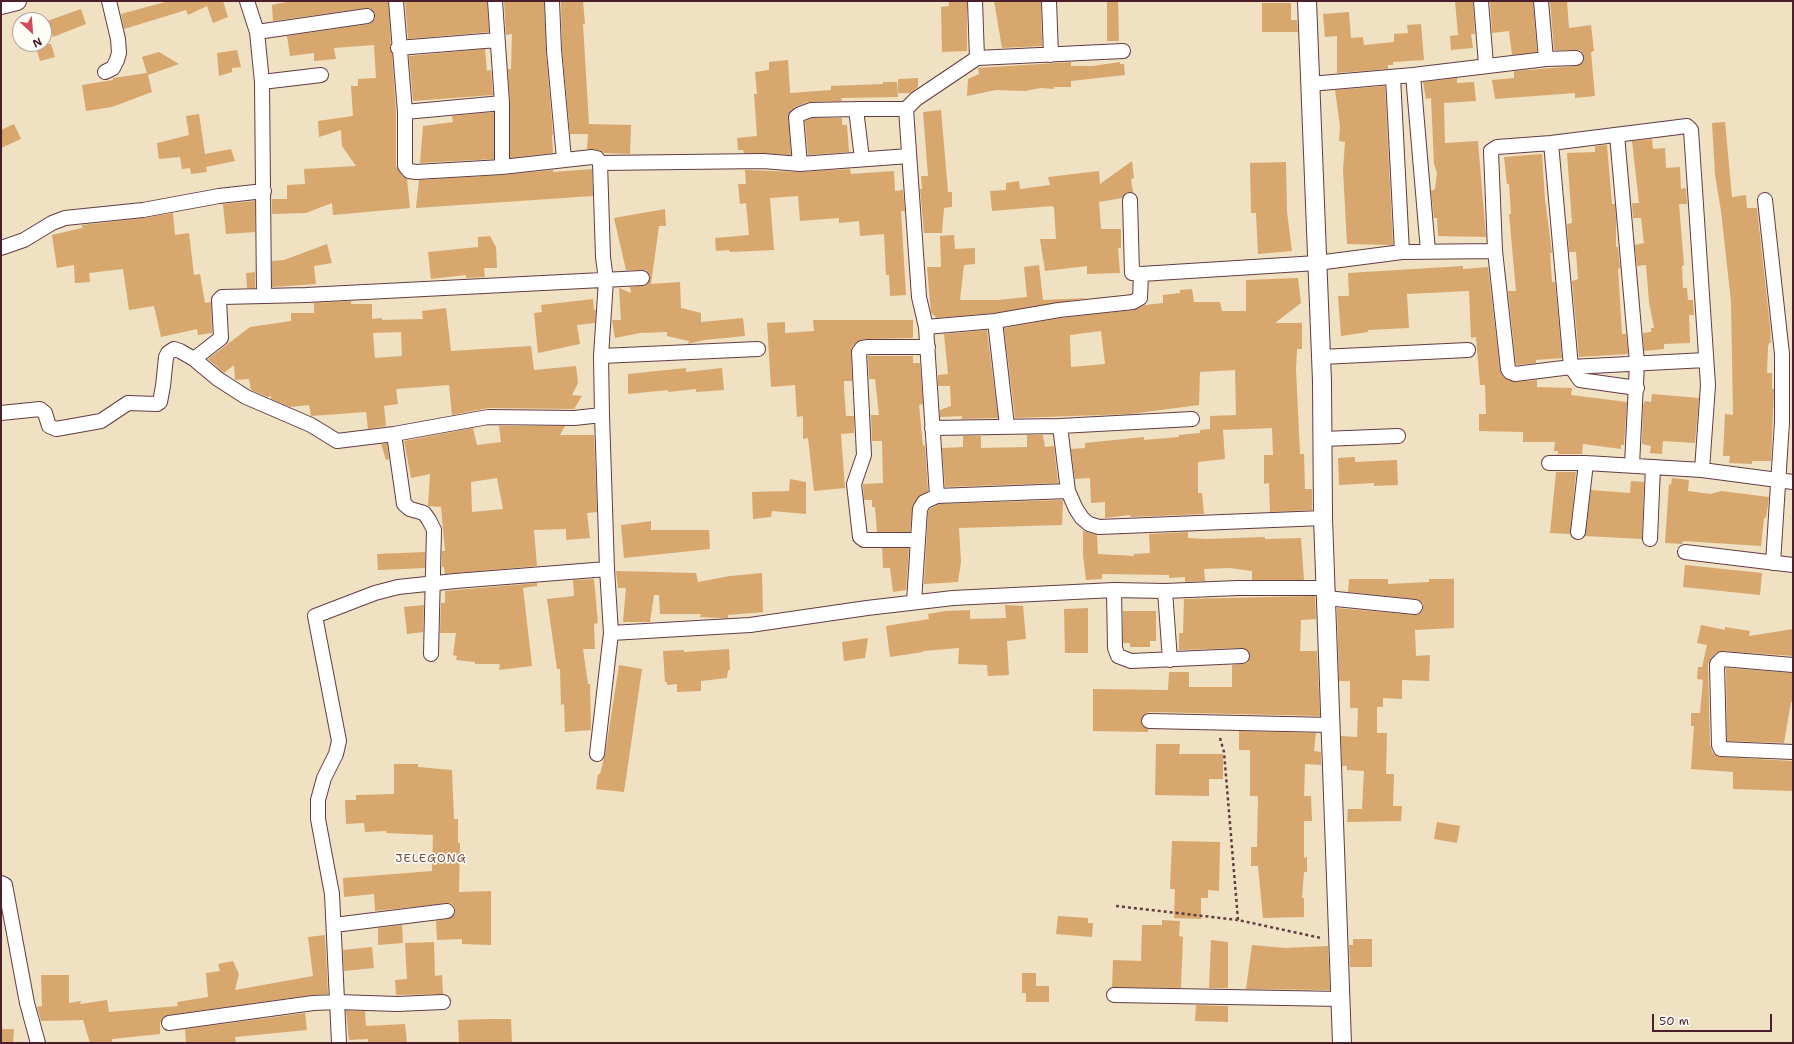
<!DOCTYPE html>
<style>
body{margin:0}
#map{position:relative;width:1794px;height:1044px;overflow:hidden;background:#efe1c2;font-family:"Shantell Sans",sans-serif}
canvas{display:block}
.frame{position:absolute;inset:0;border:2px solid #4a1f2b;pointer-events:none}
.north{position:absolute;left:12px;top:12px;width:40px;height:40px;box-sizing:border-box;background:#fdfcf7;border:1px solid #b5a4a5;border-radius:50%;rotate:154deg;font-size:11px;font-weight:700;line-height:16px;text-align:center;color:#4a1f2b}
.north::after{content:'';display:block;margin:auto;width:14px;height:18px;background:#d1495b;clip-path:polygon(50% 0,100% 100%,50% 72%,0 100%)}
.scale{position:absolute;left:1652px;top:1014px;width:120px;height:18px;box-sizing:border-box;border:2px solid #4a1f2b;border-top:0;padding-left:5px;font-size:12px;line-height:14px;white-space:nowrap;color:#4a1f2b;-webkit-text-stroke:3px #fdfcf7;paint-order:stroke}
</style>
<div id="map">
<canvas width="1794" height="1044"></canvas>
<div class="frame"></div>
<div class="north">N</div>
<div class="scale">50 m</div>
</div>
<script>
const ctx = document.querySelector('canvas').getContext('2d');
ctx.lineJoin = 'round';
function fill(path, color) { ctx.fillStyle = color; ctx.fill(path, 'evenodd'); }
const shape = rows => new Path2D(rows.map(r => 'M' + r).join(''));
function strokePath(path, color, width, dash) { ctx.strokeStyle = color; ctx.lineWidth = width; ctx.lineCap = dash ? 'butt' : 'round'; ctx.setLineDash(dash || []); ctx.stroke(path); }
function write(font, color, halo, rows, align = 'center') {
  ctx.font = font + ' "Shantell Sans",sans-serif'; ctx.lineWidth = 3.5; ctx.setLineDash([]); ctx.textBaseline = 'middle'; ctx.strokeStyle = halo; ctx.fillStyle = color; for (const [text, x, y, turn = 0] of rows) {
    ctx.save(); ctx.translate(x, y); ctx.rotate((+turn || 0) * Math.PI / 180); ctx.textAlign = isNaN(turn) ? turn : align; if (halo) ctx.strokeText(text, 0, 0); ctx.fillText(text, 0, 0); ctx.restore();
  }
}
const building = shape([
 [169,1,223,1,228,17,213,23,207,6,188,15,186,10,124,29,121,14],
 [291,1,388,1,391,44,390,49,392,54,396,112,396,166,402,176,407,179,410,208,333,215,332,203,306,213,272,214,272,199,287,199,287,185,305,184,304,169,356,166,342,146,341,130,319,137,318,121,353,116,351,86,358,86,358,79,376,78,374,45,334,48,336,59,314,61,314,53,290,56,287,36,369,24,375,19,373,10,366,8,273,21,272,5],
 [405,1,487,1,489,32,408,39],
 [504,1,544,1,546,51,553,135,552,135,553,153,510,158,510,103,508,69,511,69,512,34,506,35],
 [561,1,583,1,585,24,583,24,589,124,631,125,630,154,604,153,599,150,587,149,588,134,570,134,562,49],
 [949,1,967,1,967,51,942,52,941,7,949,6],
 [994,1,1041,1,1042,46,1002,48],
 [1107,1,1118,1,1119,41,1107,41],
 [1455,1,1473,1,1475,34,1471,34,1473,48,1451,50,1450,36,1458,35],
 [1490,1,1533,1,1537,52,1512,55,1509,31,1492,33],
 [1550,1,1567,1,1569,28,1591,25,1594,51,1591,52,1595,96,1575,98,1575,93,1495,99,1492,80,1514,78,1514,71,1576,66,1583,62,1583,54,1580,50,1554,50],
 [1262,3,1291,3,1291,20,1297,20,1298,32,1262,32],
 [81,9,86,24,53,37,47,21],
 [1349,12,1351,38,1363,37,1364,45,1394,42,1394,34,1408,33,1407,25,1421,24,1424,60,1393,62,1393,65,1388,65,1388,69,1337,73,1337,36,1325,37,1323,14],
 [35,44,51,44,55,57,40,61],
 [485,49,487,71,491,70,493,95,413,101,409,56],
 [237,50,241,67,232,68,232,72,219,76,217,53],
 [159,52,179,64,148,75,152,92,112,107,86,111,82,85,113,80,113,78,147,73,142,57],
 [788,60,790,93,831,90,831,86,883,84,883,82,897,82,898,97,841,98,842,101,808,102,795,107,788,114,791,155,744,153,743,150,738,150,737,138,757,136,754,94,757,94,755,72,769,70,769,62],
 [1071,62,1071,66,1093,66,1120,62,1120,64,1124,64,1125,75,1071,81,1071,87,1054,87,1054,89,1041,88,1025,91,996,90,967,96,968,79,979,74,978,68],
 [918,78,918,87,910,93,898,93,898,79],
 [1457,78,1457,83,1474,82,1476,101,1444,103,1445,143,1478,141,1486,237,1438,236,1437,218,1434,218,1431,191,1435,189,1437,173,1434,164,1431,98,1426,99,1423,82],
 [1385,86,1393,245,1347,244,1343,170,1345,142,1339,141,1340,126,1335,90],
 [941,110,948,192,952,192,952,207,944,208,942,233,924,233,920,189,922,189,921,176,928,176,923,112],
 [494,112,494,159,420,163,423,126,453,122,452,116],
 [199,114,205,154,231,149,235,161,206,167,207,172,191,174,190,168,182,169,180,157,159,159,157,143,189,135,186,116],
 [813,118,842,118,842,125,847,125,849,152,808,155,805,121],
 [1725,122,1732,197,1746,195,1747,208,1757,208,1770,326,1771,343,1769,343,1768,347,1767,373,1772,373,1772,389,1774,389,1771,461,1752,461,1752,464,1729,463,1730,456,1723,456,1725,414,1733,415,1731,302,1721,211,1715,175,1712,123],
 [14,124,21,139,1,148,1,130],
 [1652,139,1653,149,1665,148,1666,168,1680,167,1681,189,1686,188,1687,204,1679,204,1684,265,1682,266,1683,288,1687,288,1688,300,1693,300,1694,315,1689,315,1690,343,1664,344,1664,349,1644,351,1643,333,1651,332,1651,328,1654,328,1649,302,1646,265,1637,266,1635,245,1644,243,1641,218,1633,218,1632,203,1639,203,1632,141],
 [1607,145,1612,204,1615,204,1616,219,1616,247,1618,247,1620,268,1618,269,1622,334,1626,334,1628,354,1579,357,1572,281,1578,279,1576,252,1569,252,1567,224,1572,223,1567,153,1595,152,1595,146],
 [1542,154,1545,199,1552,253,1550,253,1552,282,1555,282,1562,358,1536,360,1536,363,1516,365,1508,291,1516,291,1509,214,1511,214,1509,184,1507,184,1504,157],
 [1132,161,1134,178,1131,179,1133,192,1126,193,1122,198,1099,202,1101,229,1121,229,1121,248,1118,248,1120,273,1087,274,1087,266,1045,271,1040,239,1056,239,1054,208,1052,206,992,211,990,191,1006,190,1006,183,1019,181,1020,189,1050,185,1048,177,1099,171,1100,184],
 [1286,162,1287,212,1292,251,1258,254,1256,213,1251,213,1250,163],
 [592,169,593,196,416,208,419,180,502,175,553,170,553,172],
 [850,169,851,174,894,171,895,191,903,190,905,211,901,211,906,295,890,296,889,275,886,275,884,234,860,236,859,221,839,223,839,218,800,221,798,196,770,198,774,250,730,252,729,250,716,251,715,238,749,235,746,203,740,204,738,184,746,184,745,170,801,172],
 [255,201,255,232,226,234,223,204],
 [665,209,666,226,659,226,651,284,680,282,681,308,701,313,701,322,743,318,745,336,704,340,688,344,689,341,667,336,667,332,640,333,615,338,612,320,621,320,619,288,631,293,630,287,646,285,650,278,646,270,626,270,614,218],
 [173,213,175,235,189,233,194,275,200,274,205,303,211,302,212,333,198,335,197,329,161,337,154,306,129,310,123,269,89,273,90,282,75,283,74,265,57,268,52,235,82,228,82,225,144,218],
 [954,235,955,249,975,248,975,264,964,265,960,300,997,300,1027,297,1024,267,1039,265,1043,300,1088,298,994,313,937,318,931,313,927,267,941,267,940,236],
 [490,236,496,247,497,268,484,268,485,277,466,278,466,275,431,279,428,252,478,247,478,237],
 [327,244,332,263,314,266,316,284,272,287,272,261,284,260],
 [1463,266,1463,269,1488,267,1500,370,1503,377,1516,382,1537,380,1537,387,1572,388,1571,395,1627,402,1624,445,1621,445,1621,449,1583,444,1582,454,1558,454,1558,451,1554,451,1555,442,1523,442,1523,432,1479,431,1479,414,1486,414,1485,385,1480,385,1476,337,1471,338,1469,291,1407,294,1409,328,1368,330,1368,332,1341,336,1338,296,1349,296,1348,273],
 [255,272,255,288,247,288,246,273],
 [1298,278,1301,303,1275,323,1302,323,1302,349,1297,349,1296,369,1300,454,1304,454,1305,489,1312,489,1312,510,1270,512,1269,483,1264,484,1264,455,1273,455,1272,428,1223,430,1225,459,1198,462,1198,493,1202,493,1204,514,1131,517,1130,515,1105,518,1105,502,1091,503,1090,478,1075,479,1071,449,1085,448,1085,443,1144,437,1144,440,1179,437,1179,435,1200,433,1200,430,1210,429,1210,416,1236,415,1235,370,1200,372,1199,405,1130,414,1015,418,1004,328,1060,318,1134,310,1145,305,1163,303,1163,295,1180,293,1180,290,1192,289,1194,302,1220,302,1222,311,1246,311,1246,280],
 [1101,331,1105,364,1071,367,1070,335],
 [593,299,594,310,596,310,595,323,577,325,580,344,538,353,534,313,542,312,541,305],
 [351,301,351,304,372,304,372,319,382,318,382,320,423,319,422,311,446,308,451,351,531,346,534,370,576,366,578,383,572,395,582,396,574,409,488,408,452,415,449,385,396,389,398,404,384,406,386,426,368,429,366,412,311,416,309,405,290,407,271,399,271,396,267,397,251,390,249,379,235,380,234,365,224,373,208,359,250,327,291,321,291,313,314,313,314,303],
 [401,332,402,356,375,358,373,333],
 [813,320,913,320,913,338,867,339,860,340,852,347,851,352,852,381,844,381,844,388,846,416,854,416,854,433,841,434,845,488,814,491,808,438,803,439,803,416,797,417,795,385,771,387,767,323,785,322,785,333,814,331],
 [987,330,998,418,962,419,962,416,940,417,940,410,951,406,950,386,938,386,938,375,948,374,944,334],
 [868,356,913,356,913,363,920,363,923,404,919,405,923,446,925,445,928,491,920,495,913,505,910,532,877,532,875,507,872,507,872,500,864,500,863,484,883,483,882,441,872,441,871,415,879,415,875,379,869,379],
 [686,368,686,372,722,368,724,390,696,392,696,389,668,392,668,390,628,394,628,374],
 [1652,394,1699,398,1695,443,1663,441,1662,454,1650,453,1651,446,1642,444,1643,405,1645,401,1651,402],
 [499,426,565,426,560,435,594,435,597,512,587,513,590,538,566,540,566,529,534,530,537,566,445,574,444,567,442,567,442,551,445,551,441,507,428,506,430,474,411,478,404,441,473,428,477,445,501,442],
 [497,478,503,509,472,512,471,482],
 [1027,435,1043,435,1045,447,1054,446,1058,483,945,487,942,448,963,447,963,436,981,436,981,448,1027,447],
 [387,443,389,459,386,460,381,444],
 [1355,457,1355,462,1397,460,1398,485,1374,486,1374,483,1339,485,1338,458],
 [1556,472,1576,472,1570,534,1550,533],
 [1672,478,1689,480,1688,491,1711,494,1721,491,1769,497,1766,518,1764,518,1761,546,1683,541,1682,544,1665,543,1669,484,1671,485],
 [790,479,806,482,806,514,772,511,771,517,753,519,752,492,789,491],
 [1631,481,1644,482,1642,539,1585,536,1591,490,1630,493],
 [1063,500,1062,525,959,528,961,562,958,582,924,584,928,512,930,509,939,504],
 [651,521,651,530,709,530,710,549,624,558,621,525],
 [1083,531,1097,535,1098,554,1134,556,1134,554,1150,553,1149,534,1188,532,1188,538,1206,539,1265,537,1265,539,1301,538,1304,580,1252,580,1252,571,1229,568,1204,569,1205,581,1185,582,1185,577,1169,578,1169,575,1102,574,1102,579,1086,580,1083,555],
 [882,548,909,548,906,590,893,592,890,568,883,568],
 [425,552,425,568,378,570,377,554],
 [1685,565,1762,573,1760,595,1683,587],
 [616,571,696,573,698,582,730,576,762,573,763,612,728,615,728,618,722,618,700,617,701,614,660,614,659,595,654,595,650,622,623,622,626,588,618,588],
 [594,579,598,623,594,624,595,649,583,649,588,684,590,684,591,730,565,732,564,704,561,705,560,669,557,669,547,599,574,596,573,580],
 [1349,579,1388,579,1388,584,1429,582,1429,579,1454,579,1454,628,1415,630,1416,656,1430,655,1429,681,1402,680,1402,699,1383,698,1383,707,1377,707,1377,733,1387,733,1386,774,1394,774,1393,806,1402,806,1401,821,1347,822,1348,809,1362,809,1364,771,1347,770,1347,766,1342,766,1341,736,1357,737,1358,708,1350,708,1350,681,1339,681,1337,608,1415,615,1422,612,1423,604,1416,599,1348,592],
 [537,583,537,586,523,588,532,666,499,670,500,664,475,664,475,662,456,660,457,656,453,655,456,633,440,633,441,603,445,603,445,591],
 [1315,596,1316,619,1301,620,1300,651,1317,651,1320,716,1149,712,1145,714,1141,720,1142,725,1148,729,1148,732,1093,731,1093,689,1168,690,1169,672,1189,672,1189,687,1232,687,1232,665,1247,663,1250,656,1249,652,1242,648,1179,650,1179,633,1183,633,1184,599],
 [424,605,423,632,407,634,404,607],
 [1005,605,1023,606,1026,639,1007,641,1009,675,988,676,987,665,958,664,959,648,923,651,923,652,890,657,886,626,929,619,928,614,945,611,970,610,970,619,1006,618],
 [1088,608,1088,653,1065,653,1064,609],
 [1123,611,1156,611,1156,641,1150,641,1150,647,1130,647,1130,643,1123,643],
 [1701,625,1725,630,1725,627,1750,631,1749,636,1793,629,1793,656,1722,651,1716,653,1711,658,1708,664,1710,745,1713,753,1721,757,1793,761,1793,791,1733,789,1733,772,1691,769,1694,726,1691,726,1691,713,1700,713,1703,680,1697,679,1698,667,1702,667,1707,645,1697,643],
 [868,638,865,658,844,661,842,642],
 [729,649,730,670,728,670,727,678,701,681,701,691,677,692,677,684,667,685,667,682,665,682,663,651,684,650,684,652],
 [619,665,642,669,624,792,596,789,598,774,600,774,605,755],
 [1726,668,1793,673,1793,703,1791,702,1784,743,1727,741],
 [1239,731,1316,733,1314,751,1321,752,1321,765,1305,764,1304,796,1311,796,1312,821,1304,821,1304,858,1307,857,1307,872,1304,872,1302,898,1304,898,1304,917,1263,918,1258,866,1251,866,1251,847,1257,847,1258,796,1250,796,1250,750,1239,750],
 [1156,744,1180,744,1179,754,1223,754,1223,779,1209,779,1209,796,1155,795],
 [394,764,418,764,418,767,452,770,454,819,458,819,458,843,460,843,459,892,491,891,491,945,462,944,462,939,437,940,436,921,448,919,455,914,454,906,450,903,375,911,374,894,344,897,343,878,432,871,433,835,386,833,386,831,365,832,364,823,346,824,345,800,356,800,356,795,394,794],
 [1437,822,1460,826,1457,843,1434,839],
 [1172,841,1220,842,1219,891,1208,890,1208,898,1201,898,1201,919,1174,918,1175,889,1170,889],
 [1058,916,1088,918,1088,923,1093,923,1092,937,1056,934],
 [1162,920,1180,921,1179,936,1183,937,1181,988,1112,987,1113,960,1141,961,1142,925,1162,925],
 [402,925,403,943,378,945,378,928],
 [325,935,328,994,312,995,168,1015,164,1017,160,1023,160,1034,112,1039,112,1043,90,1043,83,1020,41,1021,37,1007,42,1006,41,975,69,975,69,1003,81,1001,80,1004,107,1000,109,1012,178,1006,177,1002,208,997,206,973,220,971,218,964,233,961,239,974,235,990,313,976,308,937],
 [1353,939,1372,939,1372,967,1350,967,1349,945,1353,945],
 [1211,940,1228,942,1228,988,1209,988],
 [434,942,435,976,442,975,443,994,396,995,395,980,407,979,405,943],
 [1252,945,1285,948,1328,946,1330,990,1246,989],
 [372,947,374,968,344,971,343,950],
 [1022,973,1036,973,1036,986,1049,986,1049,1002,1026,1002,1026,993,1022,993],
 [1196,1005,1228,1006,1228,1022,1195,1021],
 [346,1011,365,1011,366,1026,405,1024,407,1043,368,1043,368,1039,349,1040],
 [305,1013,307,1030,235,1037,236,1043,186,1043,185,1029],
 [489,1019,511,1019,512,1043,459,1043,458,1020],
 [1,1029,14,1029,13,1043,1,1043]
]);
const path = shape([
 [1220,738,1224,752,1238,920,1321,938],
 [1116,906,1238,920]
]);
const minor = shape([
 [247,1,257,32,262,82,264,295],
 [396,1,405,112,405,166,409,171,416,172,502,167,592,157,597,158,600,163,763,161,800,164,909,156],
 [495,1,502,103,502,167],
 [552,1,554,50,564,159],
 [1049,1,1051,55],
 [1481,1,1486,65],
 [1541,1,1546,59],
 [257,32,367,16],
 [398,48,497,40],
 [977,58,1123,51],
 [105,72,113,68,117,60,119,53,118,39,109,1],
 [1413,75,1428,251],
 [1393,77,1402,252],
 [262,82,321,75],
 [1310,84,1413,75,1546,59,1576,58],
 [405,112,502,103],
 [1617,135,1637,363,1632,465],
 [1551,143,1571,367,1580,380,1637,388],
 [862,159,856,109,906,109],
 [800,164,796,117,800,114,811,110,856,109],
 [1765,200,1782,354,1782,422,1773,563],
 [1,248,24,240,52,223,65,218,143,210,219,196,264,191],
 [1141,274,1317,263,1402,252,1495,251],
 [995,321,1007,426],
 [926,327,995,321,1059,310,1124,303,1133,302,1140,298,1141,274,1132,273,1130,200],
 [601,356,758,349],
 [1321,357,1468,350],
 [194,359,221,338,219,300,222,297,306,295,642,278],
 [1,413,40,409,45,413,49,426,56,429,101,421,128,403,157,404,160,402,163,386,166,357,168,353,174,349,180,351,194,359,218,379,246,397,311,425,337,441,394,434,488,417,574,418,602,415],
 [1060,426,1068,491,1076,509,1082,518,1089,524,1099,527,1323,518],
 [932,428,1060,426,1192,419],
 [394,434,404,504,410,509,424,513,429,520,434,530,431,654],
 [1323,439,1398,436],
 [1549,463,1586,463,1702,470,1793,482],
 [1702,470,1708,385,1691,130,1687,126,1551,143,1497,147,1491,151,1495,251,1508,369,1510,372,1515,374,1571,367,1706,360],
 [937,496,926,327,919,297,906,109,916,99,977,58,975,1],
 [1578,532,1586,463],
 [1650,539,1653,467],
 [918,540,864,540,860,537,854,484,864,455,859,352,862,348,868,347,928,347],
 [1685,552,1793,565],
 [1114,590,1115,648,1118,656,1131,661,1242,656],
 [1165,591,1170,660],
 [1326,598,1415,607],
 [914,602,920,509,924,502,937,496,1068,491],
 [611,633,750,625,867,608,953,598,1114,590,1165,591,1238,588,1326,588],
 [1793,665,1722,659,1717,664,1719,745,1721,749,1793,752],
 [1149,721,1331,725],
 [597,754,611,633,607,569,602,415,601,356,606,280,603,257,600,163],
 [1,883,5,885,27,1003,38,1043],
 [334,925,447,911],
 [1114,995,1341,999],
 [169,1023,313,1003,338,1002,397,1004,443,1002],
 [339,1043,332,894,318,819,318,800,324,778,336,754,339,741,315,616,375,593,398,587,455,581,607,569]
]);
const tertiary = shape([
 [1307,1,1322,381,1323,518,1342,1043],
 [1,5,17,1]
]);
const quarterNames = [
 ["JELEGONG",431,859]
];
fill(building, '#d7a76e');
strokePath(minor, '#633c42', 16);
strokePath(tertiary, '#633c42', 20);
strokePath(path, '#633c42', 2.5, [3, 3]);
strokePath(minor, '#fff', 14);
strokePath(tertiary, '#fff', 18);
ctx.letterSpacing = '1px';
write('12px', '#7b4f42', '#fdfcf7', quarterNames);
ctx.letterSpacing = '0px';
</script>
